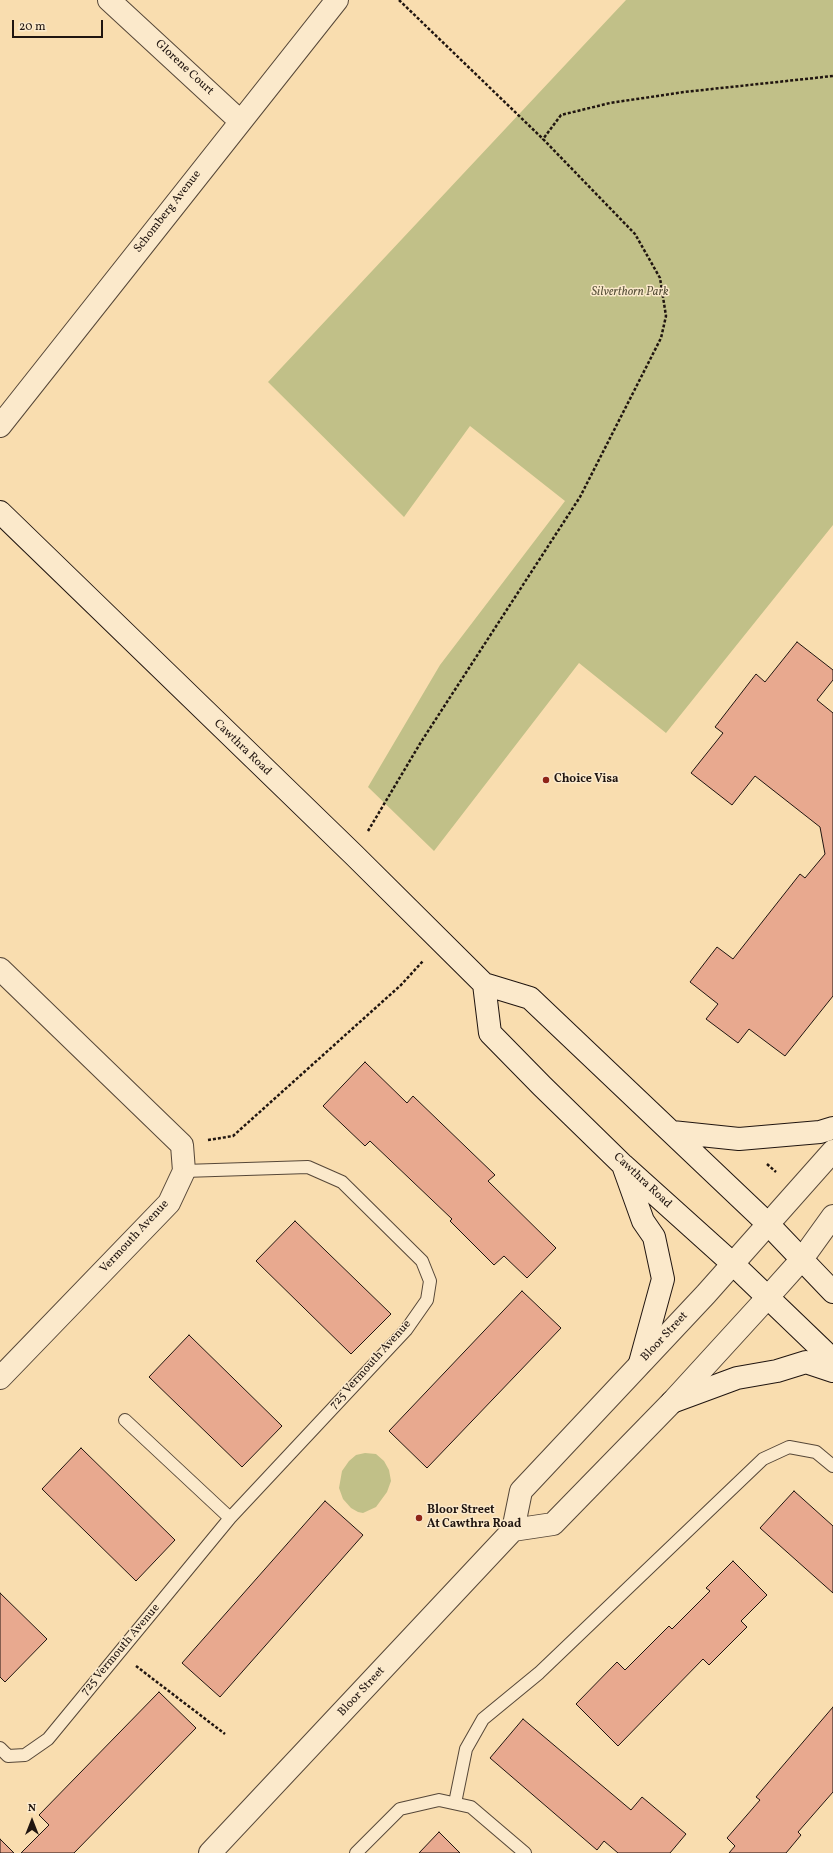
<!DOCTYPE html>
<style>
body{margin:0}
#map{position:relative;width:833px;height:1853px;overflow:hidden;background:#f9ddaf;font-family:Vollkorn,serif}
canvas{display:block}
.north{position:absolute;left:12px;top:1801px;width:40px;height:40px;-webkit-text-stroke:3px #fbe9cb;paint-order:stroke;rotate:0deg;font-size:11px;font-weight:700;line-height:16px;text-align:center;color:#201510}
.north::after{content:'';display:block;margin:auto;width:14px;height:18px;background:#201510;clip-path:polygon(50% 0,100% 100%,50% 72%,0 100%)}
.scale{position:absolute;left:12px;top:20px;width:91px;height:18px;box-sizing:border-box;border:2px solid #201510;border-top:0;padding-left:5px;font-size:12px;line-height:14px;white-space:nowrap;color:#201510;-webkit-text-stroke:3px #fbe9cb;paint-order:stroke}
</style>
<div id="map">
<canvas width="833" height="1853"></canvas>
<div class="north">N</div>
<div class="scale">20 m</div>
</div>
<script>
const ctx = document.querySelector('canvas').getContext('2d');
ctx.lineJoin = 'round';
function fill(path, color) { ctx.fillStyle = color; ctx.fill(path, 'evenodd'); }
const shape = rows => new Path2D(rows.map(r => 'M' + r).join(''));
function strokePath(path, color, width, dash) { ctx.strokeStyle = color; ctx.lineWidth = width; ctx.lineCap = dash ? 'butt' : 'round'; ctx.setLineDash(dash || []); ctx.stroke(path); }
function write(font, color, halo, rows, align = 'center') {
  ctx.font = font + ' Vollkorn,serif'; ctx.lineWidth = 3; ctx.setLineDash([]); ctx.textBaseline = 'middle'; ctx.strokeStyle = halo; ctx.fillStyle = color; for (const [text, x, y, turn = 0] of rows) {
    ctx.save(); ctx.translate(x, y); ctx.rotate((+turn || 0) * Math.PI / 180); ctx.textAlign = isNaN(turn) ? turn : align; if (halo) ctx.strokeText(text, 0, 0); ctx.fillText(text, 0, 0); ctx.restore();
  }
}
const green = shape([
 [626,0,833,0,833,525,666,733,579,663,434,851,368,787,440,665,565,501,470,426,404,517,268,382],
 [365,1453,376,1454,384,1461,389,1470,391,1481,387,1492,376,1507,363,1513,358,1512,351,1508,343,1499,339,1488,342,1471,349,1461,356,1455]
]);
const building = shape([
 [797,642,833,670,833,680,817,700,833,713,833,996,785,1056,749,1029,738,1043,706,1019,718,1004,690,982,717,947,733,959,800,874,805,878,825,854,820,827,755,776,732,805,691,773,723,733,715,727,756,674,765,682,797,642],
 [365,1062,407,1103,413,1096,495,1175,488,1181,556,1248,527,1278,504,1256,494,1265,450,1221,452,1219,370,1141,365,1146,323,1106,365,1062],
 [295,1221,391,1314,351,1354,256,1261,295,1221],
 [522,1291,561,1328,427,1468,389,1431,522,1291],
 [189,1335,282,1426,242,1467,149,1377,189,1335],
 [81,1448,175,1540,136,1581,42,1489,81,1448],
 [794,1491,833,1526,833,1593,760,1528,794,1491],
 [325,1501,363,1535,220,1697,182,1663,325,1501],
 [733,1561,767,1595,741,1621,747,1627,709,1665,703,1659,618,1746,576,1704,617,1662,625,1670,669,1626,672,1629,710,1591,706,1588,733,1561],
 [0,1593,47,1639,5,1682,0,1677,0,1593],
 [159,1692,196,1728,74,1853,21,1853,49,1825,39,1815,159,1692],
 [833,1707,833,1792,798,1832,801,1835,786,1853,729,1853,735,1846,727,1838,760,1800,756,1797,833,1707],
 [523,1719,631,1810,642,1797,686,1834,670,1853,618,1853,604,1841,597,1850,490,1758,523,1719],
 [439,1832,460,1853,419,1853,439,1832],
 [0,1839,14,1853,0,1853,0,1839]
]);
const path = shape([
 [399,0,543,139],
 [368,831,421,742,580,497,661,338,666,316,660,278,635,234,543,139,561,115,610,103,684,92,833,76],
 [208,1140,233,1136,401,985,423,961],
 [767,1164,776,1172],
 [136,1666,225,1734]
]);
const service = shape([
 [125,1420,230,1518],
 [0,1748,8,1756,25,1755,48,1739,230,1518,406,1330,427,1300,430,1281,422,1261,342,1182,308,1167,184,1171],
 [455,1803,466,1749,483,1719,539,1673,763,1459,789,1447,816,1452,833,1466],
 [356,1853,400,1809,439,1800,471,1807,525,1853]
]);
const minor = shape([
 [109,0,240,121],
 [0,426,337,0],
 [0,969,182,1145,184,1171,169,1203,0,1378]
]);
const tertiary = shape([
 [513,1530,553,1524,672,1402,768,1297,802,1259,833,1216],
 [210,1853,513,1530,521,1491,706,1294,833,1151]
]);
const secondary = shape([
 [0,512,354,855,484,984,530,998,768,1224,833,1292],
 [484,984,490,1033,542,1086,623,1165,733,1264,833,1360],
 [672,1132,739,1139,820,1132,833,1128],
 [624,1168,643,1221,654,1237,663,1279,640,1363],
 [672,1402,737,1378,777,1371,806,1362,833,1371]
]);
const markers = [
 [546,780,4,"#8f2418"],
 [419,1518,4,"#8f2418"]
];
const streetNames = [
 ["Glorene Court",184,68,43],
 ["Schomberg Avenue",168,212,-52],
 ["Cawthra Road",242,748,44],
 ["Cawthra Road",642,1181,43],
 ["Vermouth Avenue",135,1237,-47],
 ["Bloor Street",665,1337,-47],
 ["725 Vermouth Avenue",371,1365,-48],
 ["725 Vermouth Avenue",121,1650,-50],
 ["Bloor Street",362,1692,-47]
];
const parkNames = [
 ["Silverthorn Park",630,293]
];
const poiNames = [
 ["Choice Visa",554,780],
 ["Bloor Street",427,1511],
 ["At Cawthra Road",427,1525]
];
fill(green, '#c1c088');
fill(building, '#e8a98f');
strokePath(building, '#201510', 1);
strokePath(service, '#564738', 14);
strokePath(minor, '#564738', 24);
strokePath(tertiary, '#564738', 24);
strokePath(secondary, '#201510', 24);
strokePath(path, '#201510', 2.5, [3, 2]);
strokePath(service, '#fbe9cb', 12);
strokePath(minor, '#fbe9cb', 22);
strokePath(tertiary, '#fbe9cb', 22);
strokePath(secondary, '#fbe9cb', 22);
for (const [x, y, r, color] of markers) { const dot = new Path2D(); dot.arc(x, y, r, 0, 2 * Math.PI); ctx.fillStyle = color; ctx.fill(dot); strokePath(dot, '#fbe9cb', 1.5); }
write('12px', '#201510', '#fbe9cb', streetNames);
write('italic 12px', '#58513a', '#fbe9cb', parkNames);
write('bold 12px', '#201510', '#fbe9cb', poiNames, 'left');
</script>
